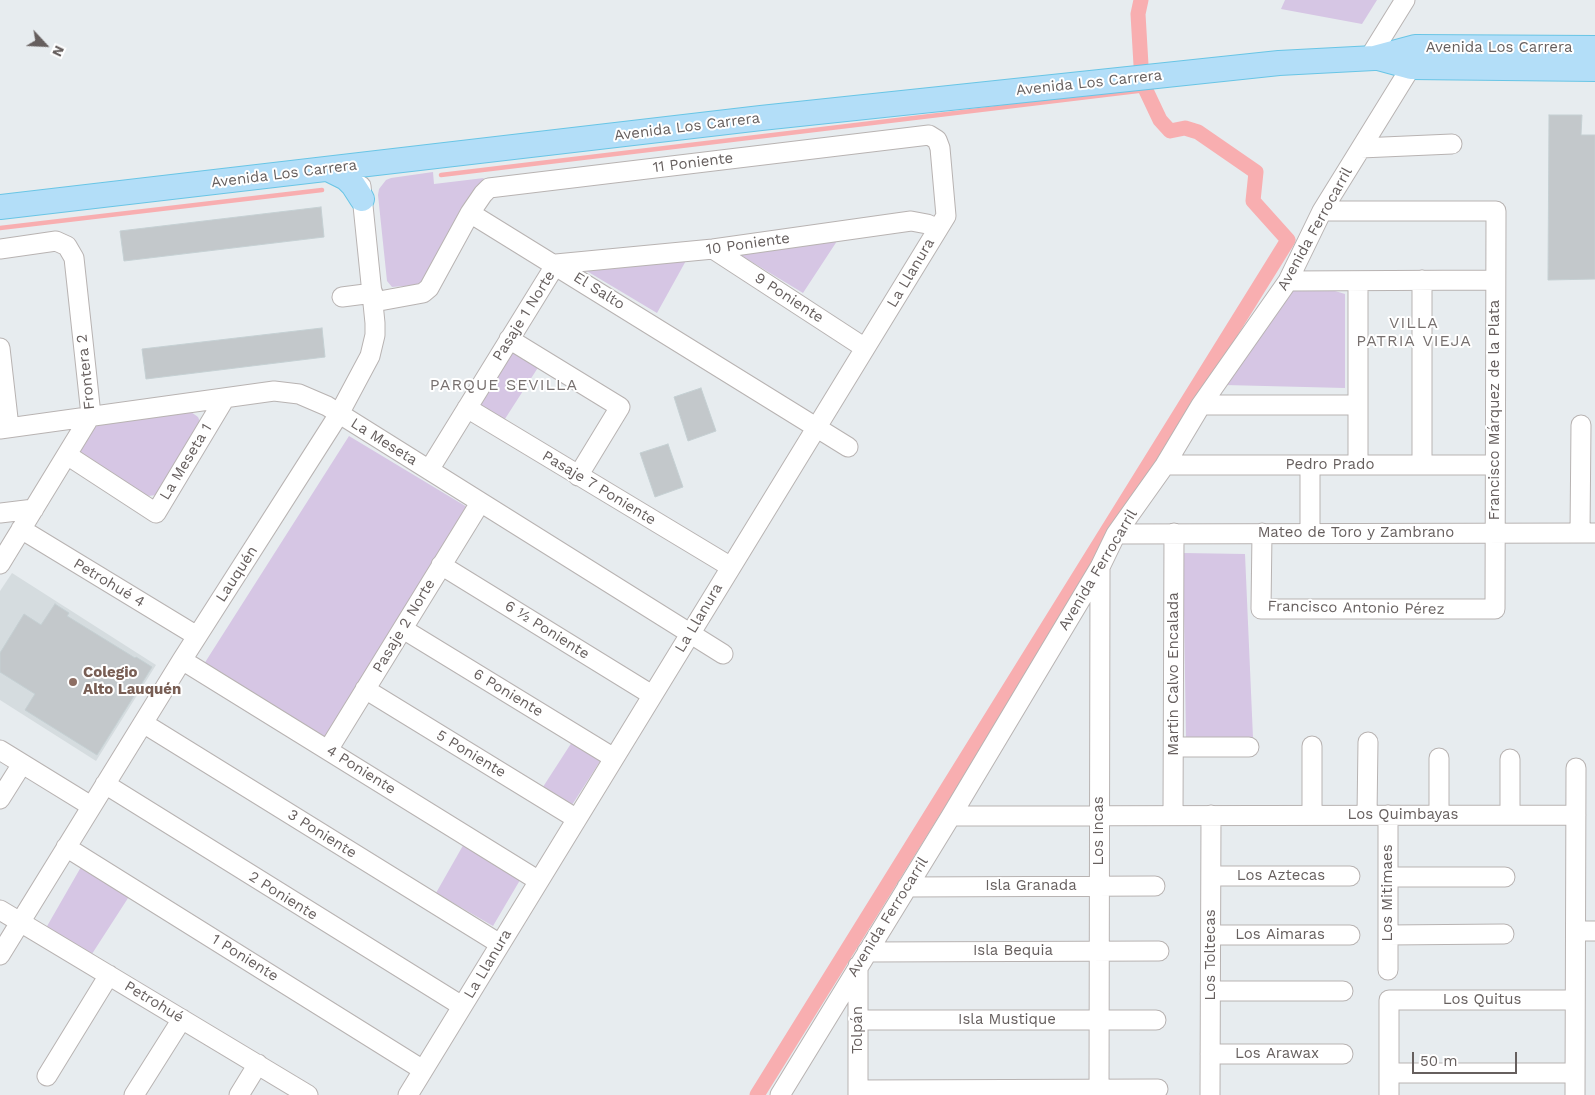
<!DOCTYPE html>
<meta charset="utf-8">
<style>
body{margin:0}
#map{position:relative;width:1595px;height:1095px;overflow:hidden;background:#e7ecef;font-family:"Work Sans",sans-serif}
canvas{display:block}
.north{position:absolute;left:20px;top:20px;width:50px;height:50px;-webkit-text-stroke:4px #fff;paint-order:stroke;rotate:115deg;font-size:14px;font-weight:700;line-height:20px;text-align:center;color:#665f5e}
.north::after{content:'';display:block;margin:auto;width:18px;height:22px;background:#665f5e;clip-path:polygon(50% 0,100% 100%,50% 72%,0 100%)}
.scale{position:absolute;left:1412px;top:1052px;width:105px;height:22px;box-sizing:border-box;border:2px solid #665f5e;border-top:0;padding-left:6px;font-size:15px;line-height:18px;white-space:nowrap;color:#665f5e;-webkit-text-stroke:4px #fff;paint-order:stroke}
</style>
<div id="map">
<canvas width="1595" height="1095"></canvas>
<div class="north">N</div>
<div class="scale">50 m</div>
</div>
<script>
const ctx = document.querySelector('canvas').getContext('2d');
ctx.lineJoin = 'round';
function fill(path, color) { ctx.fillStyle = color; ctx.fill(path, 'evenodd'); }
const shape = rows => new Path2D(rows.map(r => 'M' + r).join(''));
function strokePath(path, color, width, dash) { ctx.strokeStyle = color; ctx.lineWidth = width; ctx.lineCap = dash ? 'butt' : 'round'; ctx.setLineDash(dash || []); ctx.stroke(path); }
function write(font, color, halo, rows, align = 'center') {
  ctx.font = font + ' "Work Sans",sans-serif'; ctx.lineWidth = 4; ctx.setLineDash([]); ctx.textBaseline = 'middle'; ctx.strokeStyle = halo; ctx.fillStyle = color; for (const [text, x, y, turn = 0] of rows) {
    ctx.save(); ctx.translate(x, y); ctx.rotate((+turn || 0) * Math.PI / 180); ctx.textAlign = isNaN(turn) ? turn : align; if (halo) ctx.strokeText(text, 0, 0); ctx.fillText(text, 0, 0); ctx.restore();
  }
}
const education = shape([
 [12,573,156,665,96,761,0,700,0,591]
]);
const green = shape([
 [1285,0,1377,0,1362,24,1281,9],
 [433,172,434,184,484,178,423,281,417,285,392,287,387,281,378,195,379,189,386,180,391,178],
 [839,238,803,293,732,250],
 [688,257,657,313,585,270],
 [1292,278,1345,294,1345,388,1225,385],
 [510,348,539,366,503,422,476,402],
 [187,412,191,412,198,417,201,424,157,495,148,496,83,456,79,450,89,425],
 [349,436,467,507,324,738,204,664],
 [1183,553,1245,554,1253,738,1186,737],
 [572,742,601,760,570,808,541,790],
 [465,842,523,875,493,926,436,893],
 [81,867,130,895,90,957,46,928]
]);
const stream = shape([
 [441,175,1146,90],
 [0,228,322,190]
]);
const canal = shape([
 [1141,0,1138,14,1141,65],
 [757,1095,1288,240,1253,201,1256,172,1198,132,1185,128,1170,131,1160,120,1143,84]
]);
const building = shape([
 [1549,115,1582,115,1581,135,1595,135,1595,279,1548,280,1549,115],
 [321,207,324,237,124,261,120,231,321,207],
 [322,328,325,357,146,379,142,349,322,328],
 [701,388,716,431,688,441,674,397,701,388],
 [668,444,683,487,655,497,640,453,668,444],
 [55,604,69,613,67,616,135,658,136,657,152,667,97,755,25,710,35,694,0,672,0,653,24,614,41,625,55,604]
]);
const minor = shape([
 [1369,58,1405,0],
 [1361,148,1452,144],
 [470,213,848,447],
 [0,249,56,241,67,246,74,258,91,415,0,564],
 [713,249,865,348],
 [1288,281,1495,280],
 [342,297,373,293],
 [374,302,423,293,429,288,470,213,483,194,489,188,929,135,937,140,940,148,946,216,408,1095],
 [509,339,620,407,578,476],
 [0,348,9,427],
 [1201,405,1358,405],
 [467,408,731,567],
 [0,429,274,391,299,394,327,406,723,654],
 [67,455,156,513,225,398],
 [1165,465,1495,465],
 [1358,465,1358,281],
 [1422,465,1422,280],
 [429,470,556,264,713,249,911,221,927,224,938,229],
 [0,513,34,509],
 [21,529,197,636],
 [1262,533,1261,609,1495,609,1496,211,1322,211],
 [1310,533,1310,465],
 [1580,533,1581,425],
 [1116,534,1595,533],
 [441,565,652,695],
 [403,629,614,758],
 [182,660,539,881],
 [365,689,577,819],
 [143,723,500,944],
 [1174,747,1249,747],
 [0,750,91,806],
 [328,750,480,503],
 [105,784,462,1006],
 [0,799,22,764],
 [1173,815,1174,533],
 [1312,815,1312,746],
 [1367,815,1368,742],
 [1439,815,1439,758],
 [1510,815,1510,759],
 [951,816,1576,815],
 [66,847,423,1070],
 [1211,876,1350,876],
 [1388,877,1505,877],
 [907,887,1155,886],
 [0,910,308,1095],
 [1576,931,1595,931],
 [1211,935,1350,935],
 [1388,935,1504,934],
 [867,952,1159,951],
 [0,955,182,660,339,414,370,356,375,335,375,323,361,186],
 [1388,970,1388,815],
 [1211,991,1343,991],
 [858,1020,1156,1020],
 [1210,1054,1343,1054],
 [1389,1073,1575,1073],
 [47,1076,109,975],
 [858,1090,1158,1089],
 [134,1095,182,1019],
 [239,1095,258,1064],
 [780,1095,951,816,1100,567,1116,534,1165,465,1201,405,1288,281,1322,211,1411,67,1414,54],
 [858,1095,858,966],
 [1099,1095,1100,569],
 [1210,1095,1211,815],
 [1389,1095,1389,1000,1575,1000],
 [1575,1095,1576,768]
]);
const major = shape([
 [1378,58,1411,67,1595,69],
 [328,169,346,178,353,185,362,199],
 [0,207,761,118,1279,63,1374,58,1415,47,1595,48]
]);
const markers = [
 [73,682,5,"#8d6e63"]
];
const streetNames = [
 ["Avenida Los Carrera",1499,48],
 ["Avenida Los Carrera",1089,83,-6],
 ["Avenida Los Carrera",687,127,-7],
 ["11 Poniente",693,163,-7],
 ["Avenida Los Carrera",284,174,-7],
 ["Avenida Ferrocarril",1315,229,-61],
 ["10 Poniente",748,244,-8],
 ["La Llanura",911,273,-59],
 ["El Salto",599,291,32],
 ["9 Poniente",789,298,33],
 ["Pasaje 1 Norte",524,316,-58],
 ["Frontera 2",86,372,-96],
 ["Francisco Márquez de la Plata",1495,410,-90],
 ["La Meseta",384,442,32],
 ["La Meseta 1",186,462,-59],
 ["Pedro Prado",1330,465],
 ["Pasaje 7 Poniente",599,488,31],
 ["Mateo de Toro y Zambrano",1356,533],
 ["Avenida Ferrocarril",1098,570,-59],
 ["Lauquén",237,574,-57],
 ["Petrohué 4",109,583,31],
 ["Francisco Antonio Pérez",1356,608,1],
 ["La Llanura",699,618,-59],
 ["Pasaje 2 Norte",404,626,-59],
 ["6 ½ Poniente",547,630,32],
 ["Martin Calvo Encalada",1174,674,-90],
 ["6 Poniente",508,693,31],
 ["5 Poniente",471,754,31],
 ["4 Poniente",361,770,32],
 ["Los Quimbayas",1403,815],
 ["Los Incas",1099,831,-90],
 ["3 Poniente",322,834,32],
 ["Los Aztecas",1281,876],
 ["Isla Granada",1031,886],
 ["Los Mitimaes",1388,893,-90],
 ["2 Poniente",283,896,32],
 ["Avenida Ferrocarril",888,917,-58],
 ["Los Aimaras",1280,935],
 ["Isla Bequia",1013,951],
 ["Los Toltecas",1211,955,-90],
 ["1 Poniente",245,958,32],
 ["La Llanura",488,964,-59],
 ["Los Quitus",1482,1000],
 ["Petrohué",154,1002,31],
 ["Isla Mustique",1007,1020],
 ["Tolpán",858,1030,-90],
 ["Los Arawax",1277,1054]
];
const educationNames = [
 ["Colegio",83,673],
 ["Alto Lauquén",83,690]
];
const neighbourhoodNames = [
 ["VILLA",1414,323],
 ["PATRIA VIEJA",1414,341],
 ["PARQUE SEVILLA",504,385]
];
fill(education, '#d5dcdf');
fill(green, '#d6c6e4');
strokePath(stream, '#f8aeb0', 4.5);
strokePath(canal, '#f8aeb0', 15);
fill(building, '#c3c8cb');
strokePath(building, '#c5d0d3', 1);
strokePath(minor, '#b8b3b2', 21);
strokePath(major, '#69c5e5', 26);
strokePath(minor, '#fff', 19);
strokePath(major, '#b3def8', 24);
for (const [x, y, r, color] of markers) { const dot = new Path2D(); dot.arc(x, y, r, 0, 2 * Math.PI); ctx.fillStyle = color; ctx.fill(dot); strokePath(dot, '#fff', 2); }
write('15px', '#665f5e', '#fff', streetNames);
write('bold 15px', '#785e54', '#fff', educationNames, 'left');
ctx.letterSpacing = '1px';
write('16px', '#77706f', '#fff', neighbourhoodNames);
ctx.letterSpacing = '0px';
</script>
